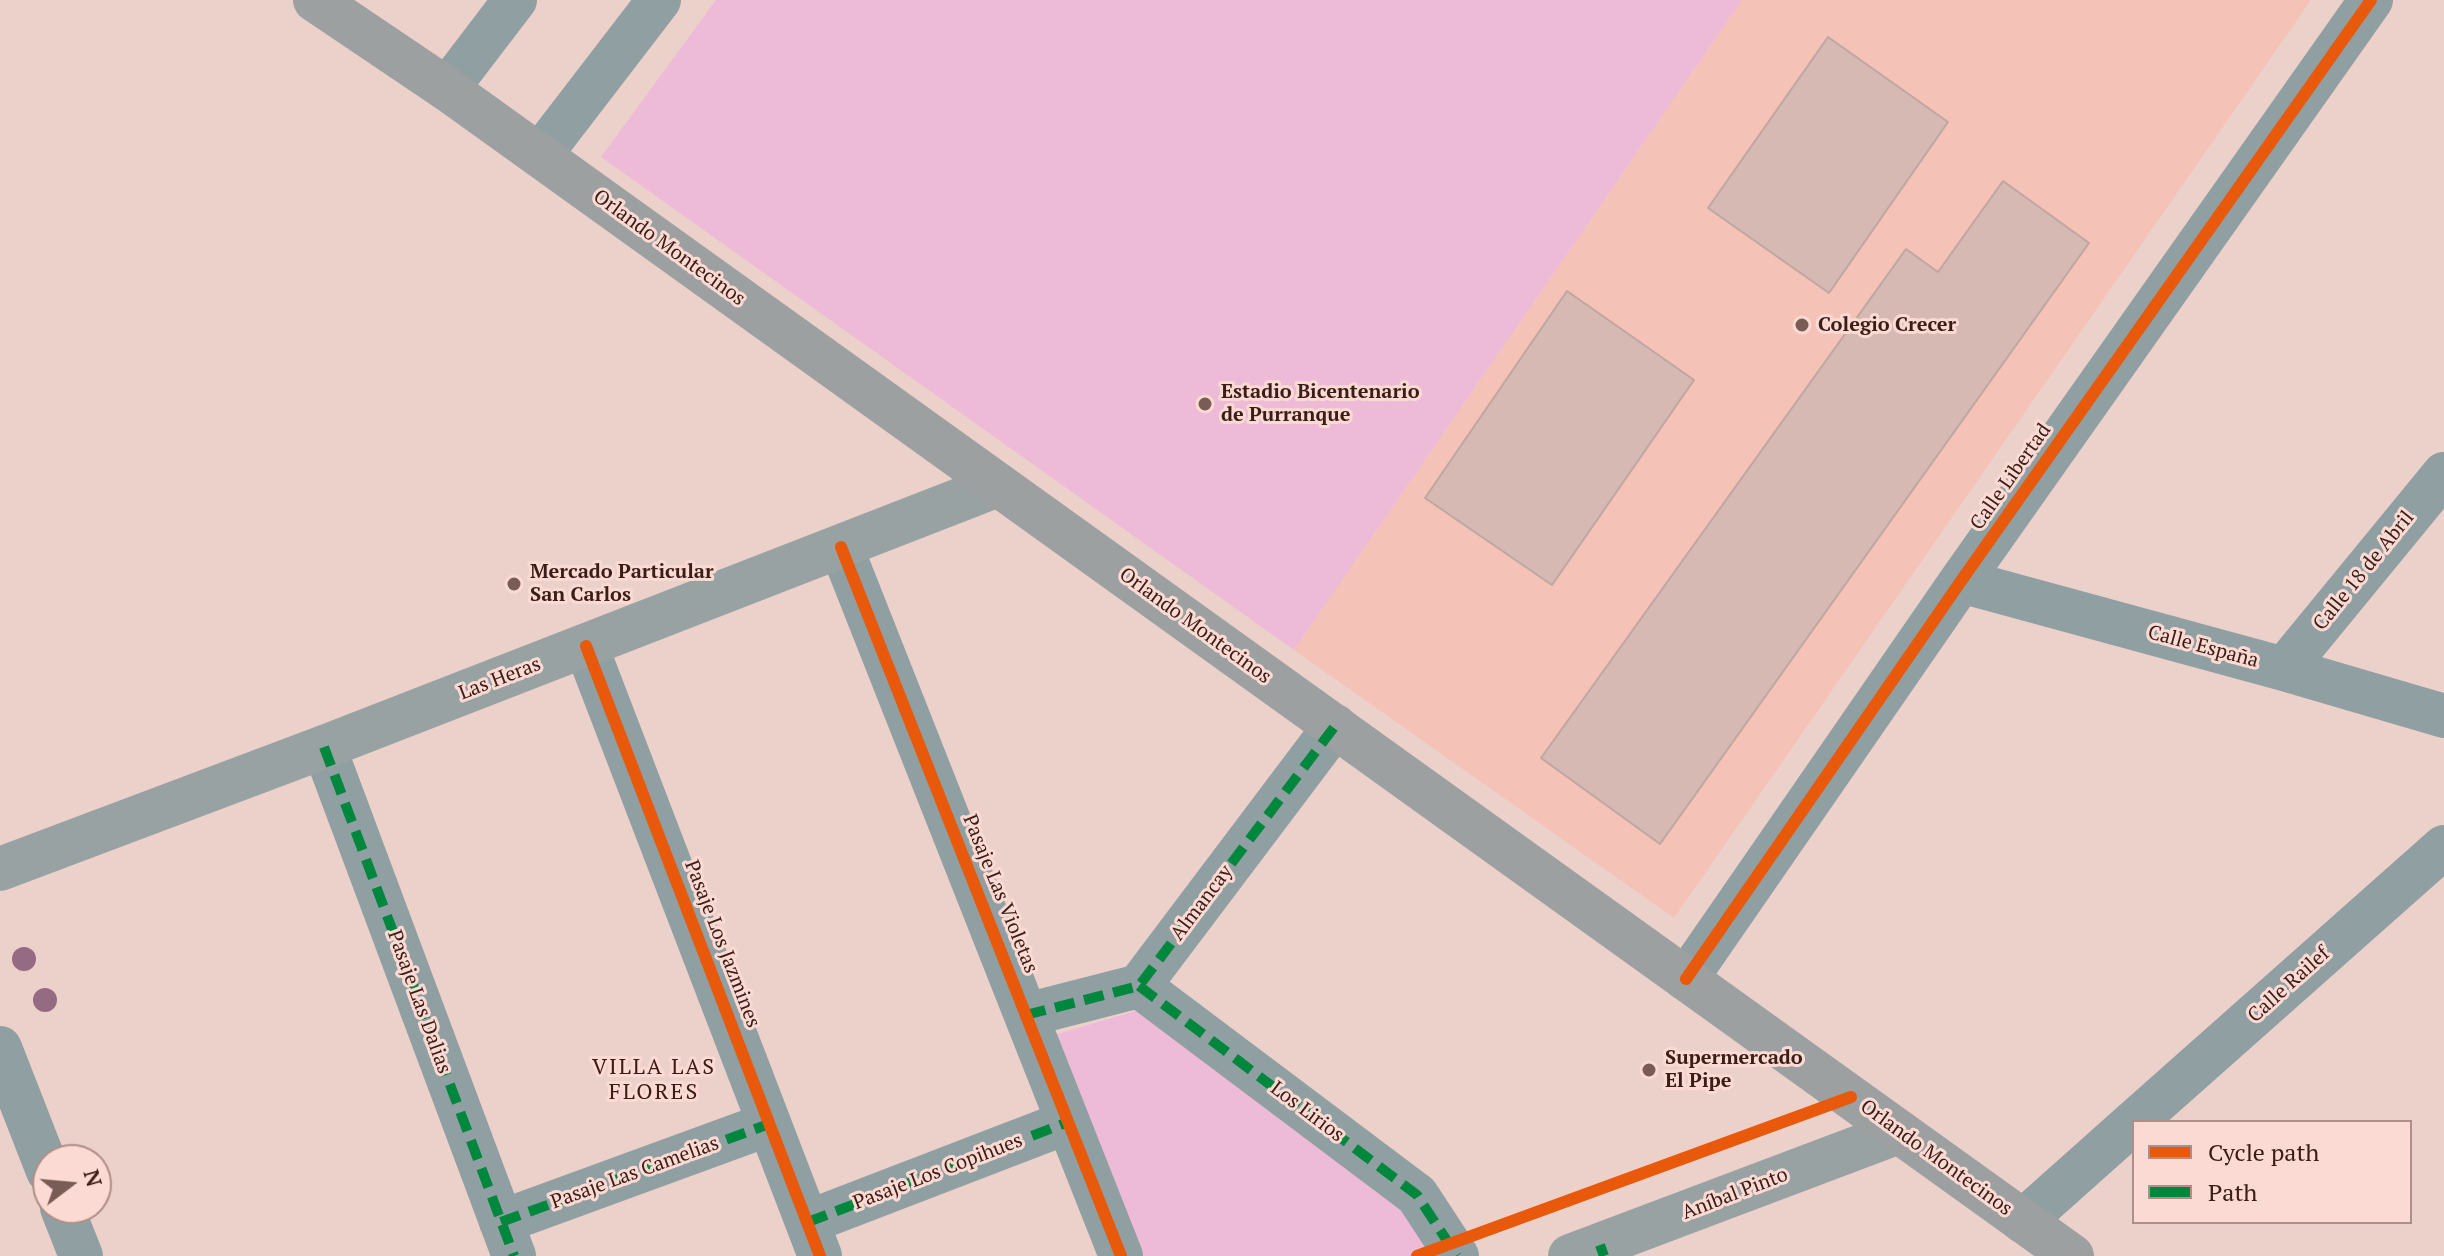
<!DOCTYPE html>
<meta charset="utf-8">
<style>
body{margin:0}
#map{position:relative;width:2444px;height:1256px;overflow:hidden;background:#ecd1cb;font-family:"PT Serif",serif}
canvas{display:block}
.legend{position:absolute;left:2132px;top:1120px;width:280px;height:104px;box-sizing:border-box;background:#fbdad3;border:2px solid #ae8e88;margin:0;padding:10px 14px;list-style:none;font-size:24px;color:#3b1d17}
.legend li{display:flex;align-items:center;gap:16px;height:40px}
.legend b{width:40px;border:2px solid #ae8e88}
.north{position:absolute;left:32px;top:1144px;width:80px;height:80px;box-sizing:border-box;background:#fbdad3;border:2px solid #ae8e88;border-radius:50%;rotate:74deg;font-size:22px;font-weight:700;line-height:32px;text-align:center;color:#3b1d17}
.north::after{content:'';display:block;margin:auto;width:28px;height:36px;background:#795c56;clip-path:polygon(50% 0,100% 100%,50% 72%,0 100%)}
</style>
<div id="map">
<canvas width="2444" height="1256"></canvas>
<ul class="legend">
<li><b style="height:10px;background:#e8590c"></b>Cycle path</li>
<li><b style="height:10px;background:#00873e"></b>Path</li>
</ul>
<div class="north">N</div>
</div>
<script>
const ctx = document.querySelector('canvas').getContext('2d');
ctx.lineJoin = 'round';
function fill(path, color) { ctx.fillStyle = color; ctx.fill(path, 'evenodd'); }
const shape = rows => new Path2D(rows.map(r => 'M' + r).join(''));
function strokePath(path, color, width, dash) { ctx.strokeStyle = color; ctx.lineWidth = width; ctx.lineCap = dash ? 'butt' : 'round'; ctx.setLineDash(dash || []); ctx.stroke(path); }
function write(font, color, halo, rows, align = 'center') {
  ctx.font = font + ' "PT Serif",serif'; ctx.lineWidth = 6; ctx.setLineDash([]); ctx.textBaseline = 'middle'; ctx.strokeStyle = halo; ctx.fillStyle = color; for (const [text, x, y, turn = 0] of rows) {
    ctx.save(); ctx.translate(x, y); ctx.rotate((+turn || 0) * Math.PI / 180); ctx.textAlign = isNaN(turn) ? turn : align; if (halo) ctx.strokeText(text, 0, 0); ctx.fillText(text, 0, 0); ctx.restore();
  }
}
const built = shape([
 [1742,0,2311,0,1674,918,1294,650]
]);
const green = shape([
 [716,0,1742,0,1294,650,601,157],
 [1139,1010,1405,1209,1431,1250,1416,1256,1134,1256,1054,1035]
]);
const building = shape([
 [1828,37,1948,122,1829,293,1708,208,1828,37],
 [2003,181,2089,243,1660,844,1541,758,1906,249,1938,272,2003,181],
 [1567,291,1694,380,1552,585,1425,498,1567,291]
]);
const street = shape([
 [447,89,515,0],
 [540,155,659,0],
 [841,547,1121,1256],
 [1961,581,2284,669,2444,716],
 [586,646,820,1256],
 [2284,669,2444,474],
 [324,747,514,1256],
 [1686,979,1961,581,2371,0],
 [1139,986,1417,1195,1457,1256],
 [1026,1015,1139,986,1335,726],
 [0,1048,48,1171],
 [2134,1122,2444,847],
 [62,1208,81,1256],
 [2023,1221,2134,1122],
 [501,1222,769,1124],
 [808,1222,1068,1122]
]);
const secondary = shape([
 [0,869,324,747,998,485],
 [1570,1256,1899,1132]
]);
const primary = shape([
 [315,0,447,89,2072,1256]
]);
const quiet = shape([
 [324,747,514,1256],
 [1139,986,1417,1195,1457,1256],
 [1026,1015,1139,986,1335,726],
 [501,1222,769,1124],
 [808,1222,1068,1122],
 [1600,1245,1604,1256]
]);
const cycleway = shape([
 [841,547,1121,1256],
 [586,646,820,1256],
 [1686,979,1961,581,2371,0],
 [1417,1256,1851,1097]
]);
const trees = [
 [24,959],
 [45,1000]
];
const markers = [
 [1802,325,8,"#795c56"],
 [1205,404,8,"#795c56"],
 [514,584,8,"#795c56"],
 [1649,1070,8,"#795c56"]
];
const streetNames = [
 ["Orlando Montecinos",669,248,36],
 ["Calle Libertad",2011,477,-55],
 ["Calle 18 de Abril",2364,571,-51],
 ["Orlando Montecinos",1195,626,36],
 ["Calle España",2203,647,15],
 ["Las Heras",500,679,-21],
 ["Pasaje Las Violetas",1000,894,68],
 ["Almancay",1202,903,-53],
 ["Pasaje Los Jazmines",722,944,69],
 ["Calle Railef",2289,985,-42],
 ["Pasaje Las Dalias",419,1002,70],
 ["Los Lirios",1307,1112,37],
 ["Orlando Montecinos",1936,1158,36],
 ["Pasaje Los Copihues",938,1172,-21],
 ["Pasaje Las Camelias",635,1173,-20],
 ["Aníbal Pinto",1735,1194,-21]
];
const poiNames = [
 ["Colegio Crecer",1818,325],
 ["Estadio Bicentenario",1221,392],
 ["de Purranque",1221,415],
 ["Mercado Particular",530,572],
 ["San Carlos",530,595],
 ["Supermercado",1665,1058],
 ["El Pipe",1665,1081]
];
const neighbourhoodNames = [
 ["VILLA LAS",654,1068],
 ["FLORES",654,1093]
];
fill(built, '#f4c2b7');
fill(green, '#edbad8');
fill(building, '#d7b9b3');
strokePath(building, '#bfa6a0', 2);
strokePath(street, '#909fa2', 44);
strokePath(secondary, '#98a2a3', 44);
strokePath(primary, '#9ca0a0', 44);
strokePath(quiet, '#00873e', 10, [20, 10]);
strokePath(cycleway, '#e8590c', 12);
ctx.fillStyle = '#956a83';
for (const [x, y] of trees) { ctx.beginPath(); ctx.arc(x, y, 12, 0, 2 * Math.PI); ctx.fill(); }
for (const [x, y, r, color] of markers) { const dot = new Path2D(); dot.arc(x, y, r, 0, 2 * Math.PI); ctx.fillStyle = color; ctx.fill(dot); strokePath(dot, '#fbdad3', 3); }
write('20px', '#3b1d17', '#fbdad3', streetNames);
write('bold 20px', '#3b1d17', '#fbdad3', poiNames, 'left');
ctx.letterSpacing = '2px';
write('22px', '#3b1d17', '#fbdad3', neighbourhoodNames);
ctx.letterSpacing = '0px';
</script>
